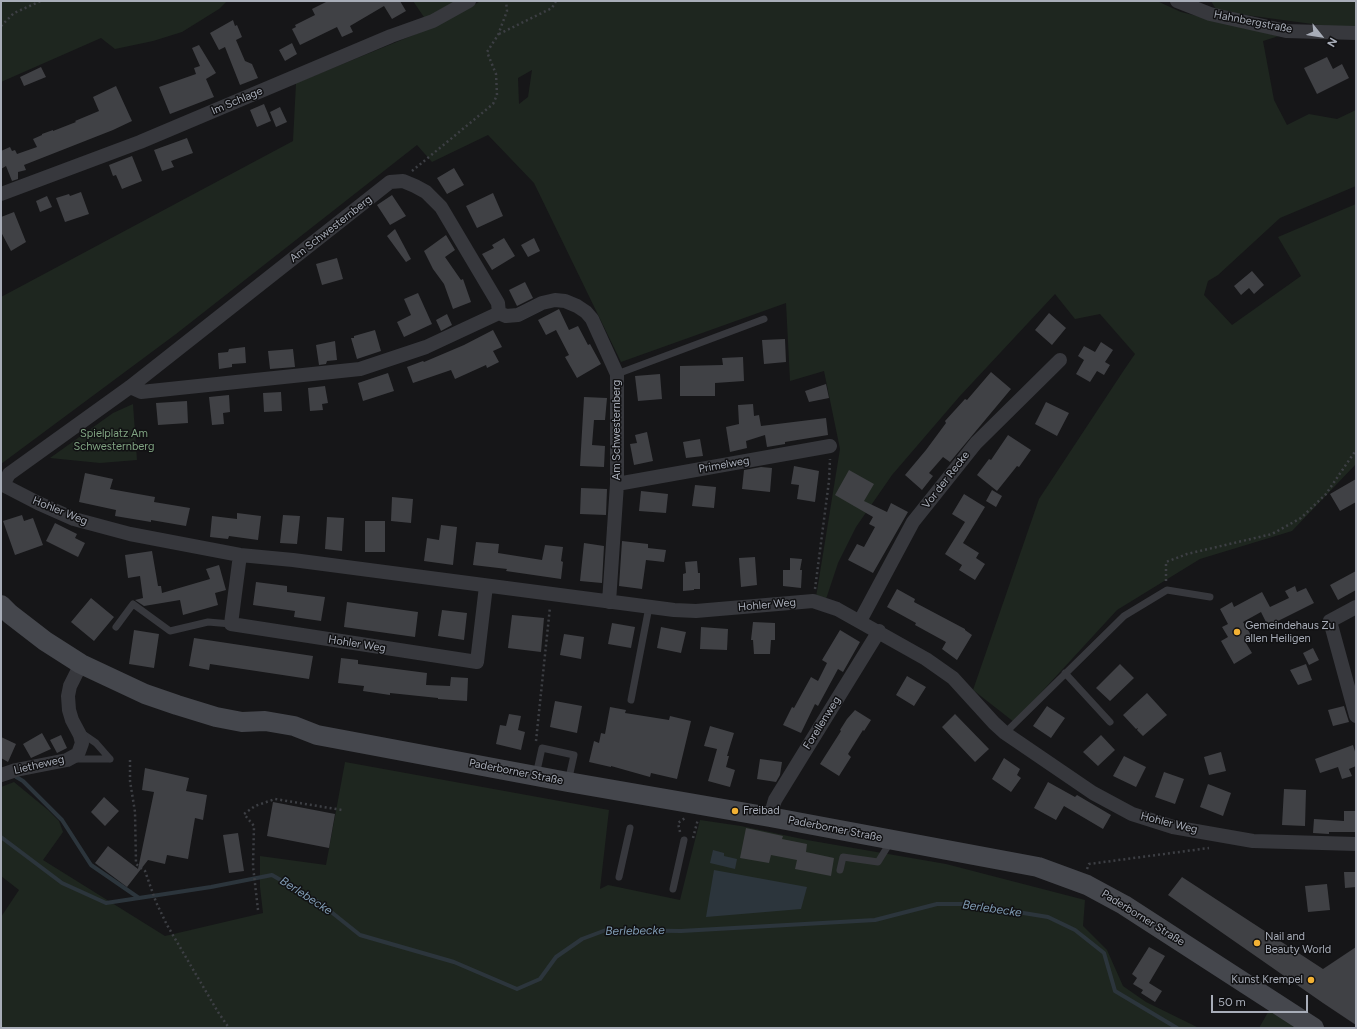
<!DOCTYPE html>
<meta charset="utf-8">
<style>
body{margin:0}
#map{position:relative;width:1357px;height:1029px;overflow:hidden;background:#161618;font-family:Figtree,sans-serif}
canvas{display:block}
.frame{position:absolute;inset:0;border:2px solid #a8adb8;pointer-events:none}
.north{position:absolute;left:1301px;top:16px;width:40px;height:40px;-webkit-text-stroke:3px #111113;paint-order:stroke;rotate:120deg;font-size:11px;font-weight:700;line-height:16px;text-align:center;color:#a8adb8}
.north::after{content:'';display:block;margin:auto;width:14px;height:18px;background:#a8adb8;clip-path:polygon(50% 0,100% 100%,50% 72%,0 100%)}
.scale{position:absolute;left:1211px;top:995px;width:97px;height:18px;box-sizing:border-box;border:2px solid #a8adb8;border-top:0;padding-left:5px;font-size:12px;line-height:14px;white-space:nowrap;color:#a8adb8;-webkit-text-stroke:3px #111113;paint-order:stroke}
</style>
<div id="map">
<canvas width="1357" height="1029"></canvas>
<div class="frame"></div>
<div class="north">N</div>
<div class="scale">50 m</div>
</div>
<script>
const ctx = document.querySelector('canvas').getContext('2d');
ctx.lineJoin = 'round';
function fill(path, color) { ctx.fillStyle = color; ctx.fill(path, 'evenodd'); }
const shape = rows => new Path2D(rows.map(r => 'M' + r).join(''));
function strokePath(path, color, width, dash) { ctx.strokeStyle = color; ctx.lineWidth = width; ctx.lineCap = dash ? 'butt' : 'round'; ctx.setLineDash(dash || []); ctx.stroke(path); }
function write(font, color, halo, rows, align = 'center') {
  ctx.font = font + ' Figtree,sans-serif'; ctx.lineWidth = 3; ctx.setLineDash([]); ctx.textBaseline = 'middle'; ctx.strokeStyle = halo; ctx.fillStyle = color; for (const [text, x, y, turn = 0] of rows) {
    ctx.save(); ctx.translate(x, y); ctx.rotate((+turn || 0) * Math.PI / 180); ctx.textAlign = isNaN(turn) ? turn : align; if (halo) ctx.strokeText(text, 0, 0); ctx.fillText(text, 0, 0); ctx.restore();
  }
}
const green = shape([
 [1,1,227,1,219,9,182,32,153,41,115,49,101,38,1,82],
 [413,1,459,1,426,20],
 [481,1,1157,1,1181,12,1279,36,1263,41,1274,100,1287,125,1309,114,1337,119,1356,110,1356,186,1280,218,1218,275,1208,281,1204,295,1232,325,1301,276,1278,237,1356,204,1356,464,1292,531,1200,559,1117,610,1014,722,973,690,1039,499,1124,370,1135,354,1100,314,1075,319,1055,294,959,397,892,475,856,527,838,563,826,599,816,597,840,449,824,371,790,381,786,303,621,362,534,183,488,135,432,162,417,145,176,334,1,464,1,297,293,141,296,83,421,32],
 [532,70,528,97,519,104,518,78],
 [1211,1,1356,1,1356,30,1217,11],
 [133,404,137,460,100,463,50,458,113,413],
 [345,762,609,810,600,889,608,885,680,900,700,820,741,826,807,840,946,864,1085,900,1083,926,1107,950,1123,986,1146,1002,1199,1028,1,1028,1,917,19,890,1,876,1,787,14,782,48,810,59,821,63,832,43,860,165,936,263,913,260,887,260,856,326,865],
 [1271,1007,1303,1028,1259,1028]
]);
const water = shape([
 [713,850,724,853,724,856,737,859,735,869,710,863],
 [714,870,807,887,801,909,706,917]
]);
const stream = shape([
 [13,775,23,781,62,820,91,865,139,898,211,887,272,875,320,903,360,935,454,962,517,989,540,979,556,957,582,939,606,930,681,931,875,920,937,904,968,904,1048,917,1075,930,1104,953,1115,991,1177,1028],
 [1,837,62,883,106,903,139,898]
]);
const building = shape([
 [328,1,400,1,406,11,392,19,384,6,350,26,353,32,342,37,337,27,300,45,292,29,296,27,295,25,315,15,312,9],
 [233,20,235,26,237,25,242,37,236,40,245,61,252,64,258,78,240,85,225,47,219,50,210,33],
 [292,43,297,54,285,61,279,50],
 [199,45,216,73,206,79,214,97,170,114,159,87,196,74,194,68,200,66,192,48],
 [1327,57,1333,69,1342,64,1349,78,1317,94,1304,68],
 [41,67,46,77,24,86,20,77],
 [116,86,132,121,113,130,24,165,26,170,18,172,18,179,12,181,6,166,1,169,1,151,10,147,12,151,15,150,17,154,37,147,33,139,42,135,42,134,53,130,53,131,76,122,75,121,99,111,93,97],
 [264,104,271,121,257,127,250,110],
 [280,107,287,122,276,127,270,112],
 [187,138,193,153,171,161,174,167,162,171,154,150],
 [132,156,142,181,122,189,116,175,113,176,109,165],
 [454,168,464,185,447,194,437,178],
 [81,192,89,214,65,222,56,198,69,194,70,196],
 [493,193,503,216,477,228,466,206],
 [392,195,406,216,390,225,377,205],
 [47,196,52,207,40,212,36,201],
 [14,212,26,242,11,251,1,232,1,217],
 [395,229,411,259,406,262,387,236],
 [446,235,455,250,445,257,461,280,463,279,471,302,453,309,444,284,433,269,424,251],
 [504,238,515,256,492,270,482,254,494,248,492,245],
 [534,238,540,251,528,257,521,245],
 [337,258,343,279,322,285,316,264],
 [1252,271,1264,285,1254,294,1249,288,1241,295,1234,286],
 [525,282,533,298,517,306,509,290],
 [418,293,432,324,404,337,397,322,411,315,404,299],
 [559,309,569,330,578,326,588,345,590,344,601,364,577,378,565,357,569,355,556,330,546,335,538,320],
 [1049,313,1066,328,1052,345,1035,330],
 [447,314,452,325,441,331,436,320],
 [375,330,381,351,357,359,351,338,354,338,354,336],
 [493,330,502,347,493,351,499,362,487,368,486,365,455,379,451,370,413,383,407,367,423,361,424,362,464,345],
 [785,339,786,362,764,364,762,340],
 [335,341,337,360,327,361,326,364,319,365,316,345],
 [1101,342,1113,350,1105,362,1110,365,1104,375,1097,371,1090,382,1076,374,1084,360,1078,356,1084,346,1095,352],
 [245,347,246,363,232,364,232,367,219,369,218,353,228,352,229,349],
 [293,349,295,367,270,369,268,351],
 [743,357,744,381,715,383,715,396,680,396,680,366,723,365,722,358],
 [991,372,1011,389,950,462,943,457,929,473,933,476,922,490,905,475,926,450,946,423,945,421,965,399,967,400],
 [388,373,394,391,363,401,358,383],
 [660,374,662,399,638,401,635,376],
 [826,384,829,398,809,402,805,391],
 [325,386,328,403,322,404,323,410,310,411,308,388],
 [281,392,282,411,264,412,263,393],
 [229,395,230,412,223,413,224,424,212,425,209,397],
 [584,397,607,398,605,420,594,420,592,445,605,446,604,467,580,466],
 [187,401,188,423,158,425,156,403],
 [1046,402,1069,413,1057,436,1035,424],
 [753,404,754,416,759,415,761,426,826,418,828,435,785,442,785,444,767,447,765,435,746,441,747,448,730,452,726,427,739,424,738,405],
 [647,432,653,461,634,465,630,444,637,443,635,435],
 [1008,435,1031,450,1019,467,1017,466,997,491,977,475,989,459,991,460],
 [700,439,703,456,686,458,683,442],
 [794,466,819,471,815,502,797,499,799,485,791,484],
 [761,467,772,468,770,492,742,489,744,470],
 [849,470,874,484,864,501,887,512,891,503,908,512,873,573,848,560,857,544,864,547,875,527,869,524,873,517,835,495],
 [85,473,113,479,110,489,155,497,154,502,190,508,186,526,151,520,151,522,115,516,116,510,79,502],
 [1356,479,1356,502,1340,511,1330,494],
 [695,485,716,487,714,508,692,506],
 [581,488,607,489,606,515,580,514],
 [992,490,1002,496,996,507,986,501],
 [641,491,668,494,666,513,639,511],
 [964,494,985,507,963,543,979,553,976,558,985,564,975,580,959,570,962,565,945,554,965,522,952,514],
 [392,497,413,499,411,523,391,521],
 [237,513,261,516,258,540,229,536,228,539,210,537,212,516,237,519],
 [22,515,24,521,33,518,43,545,15,555,3,521],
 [283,515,300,516,297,544,280,543],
 [327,517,344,518,342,551,325,549],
 [365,521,385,521,385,552,365,552],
 [55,523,77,534,75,538,85,543,78,557,46,541],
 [441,525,457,527,453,565,424,561,427,538,439,540],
 [622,541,648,544,648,548,666,550,664,562,646,560,642,589,619,586],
 [476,542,499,544,498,553,542,560,545,545,563,547,561,561,563,562,561,579,506,571,507,569,473,565],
 [584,543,604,546,602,583,580,581],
 [152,551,158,586,161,586,162,593,210,579,206,569,219,565,226,590,215,593,218,605,183,615,180,600,144,606,135,600,143,598,140,576,128,578,125,555],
 [755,557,757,585,741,587,739,558],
 [790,558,802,559,800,570,802,570,801,588,783,586,783,570,790,570],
 [697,561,698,573,700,573,700,589,694,589,694,590,683,591,683,574,686,573,685,562],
 [1356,571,1356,590,1338,600,1330,585],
 [256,582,287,586,287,592,325,597,321,621,294,617,295,611,253,605],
 [1295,586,1297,592,1306,588,1314,603,1268,626,1261,612,1243,622,1251,635,1251,639,1246,643,1252,653,1234,664,1221,641,1228,637,1222,627,1228,624,1220,609,1232,602,1234,607,1262,592,1270,607,1289,598,1285,591],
 [897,589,915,599,914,602,965,629,965,630,972,635,957,660,942,649,946,642,915,625,916,623,887,607],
 [91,598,114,617,94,641,71,622],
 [347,602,418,612,415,637,344,627],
 [442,610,467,613,464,640,438,636],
 [512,615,544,618,541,652,508,648],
 [753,622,775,623,775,640,771,640,770,654,754,654,753,640,751,640],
 [612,623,635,627,631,648,608,644],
 [661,627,686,632,681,653,657,648],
 [701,627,728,629,727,650,700,649],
 [134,630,159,634,154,668,129,664],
 [840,630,860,642,843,672,838,669,818,706,815,704,801,733,783,725,792,707,794,708,811,677,818,681,827,663,822,660],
 [564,634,584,637,581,659,560,655],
 [194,638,313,656,309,679,210,664,209,670,189,666],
 [1313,648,1319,660,1309,665,1303,653],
 [341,658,358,660,358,664,427,673,426,685,450,686,451,677,468,678,467,701,438,699,438,698,390,693,390,695,363,691,364,686,338,683],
 [1120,664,1134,678,1110,701,1096,688],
 [1306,664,1312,680,1298,685,1290,670],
 [907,676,926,687,914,706,896,695],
 [1147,693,1167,715,1143,736,1137,730,1138,728,1136,729,1123,715],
 [555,701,582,706,577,733,550,727],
 [1047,706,1065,718,1051,738,1033,726],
 [1344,706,1349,722,1333,726,1328,710],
 [610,707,626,710,625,713,669,720,670,716,691,721,677,779,651,773,650,777,611,766,611,767,589,762,594,741,599,743,601,733,605,734],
 [855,710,871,720,864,731,863,730,848,754,851,757,839,776,820,764,841,731,840,730,847,719],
 [509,714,521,716,518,730,525,732,521,750,496,744,500,725,506,726],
 [955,714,989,749,975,762,942,727],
 [710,726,734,733,727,756,729,756,726,767,735,770,730,787,708,781,717,749,704,746],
 [42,733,51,749,31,758,23,744],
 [61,735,67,748,57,753,50,740],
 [1101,735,1115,750,1098,766,1083,752],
 [1,737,16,744,8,762,1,758],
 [1353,745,1356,755,1356,766,1349,769,1352,776,1342,779,1338,767,1320,773,1315,759],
 [1221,752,1226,771,1209,775,1204,757],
 [1124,756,1146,767,1136,787,1113,776],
 [1004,758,1020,769,1017,775,1021,778,1011,792,992,779],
 [760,759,782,762,780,775,776,782,757,779],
 [145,768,189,778,186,791,207,795,203,820,195,818,188,859,167,855,165,864,148,860,127,887,95,863,108,846,138,869,154,792,142,790],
 [1164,772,1184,779,1175,804,1155,797],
 [1048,782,1075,797,1077,795,1111,815,1103,829,1064,806,1056,820,1034,808],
 [1208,784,1231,793,1223,816,1200,807],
 [1284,789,1306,790,1305,826,1282,825],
 [104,797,119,811,105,826,91,812],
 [273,802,335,814,329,848,267,836],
 [1344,811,1356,811,1356,832,1329,832,1329,834,1313,833,1314,819,1344,821],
 [746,828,783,836,782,839,807,844,806,852,834,858,831,876,795,869,797,860,771,855,769,863,740,858],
 [238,833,244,871,229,873,223,835],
 [1344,872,1356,872,1356,887,1345,888],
 [1182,877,1323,969,1356,947,1356,1025,1323,1003,1168,895],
 [1327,884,1330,910,1308,912,1305,886],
 [1149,947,1165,956,1149,983,1162,991,1155,1002,1141,993,1143,990,1133,984,1137,978,1132,974]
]);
const path = shape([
 [1,26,14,13,41,1],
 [499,34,552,8,556,1],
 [412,171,493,104,497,95,496,74,487,52,498,35,507,11,506,1],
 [1166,581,1166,562,1187,554,1272,534,1301,518,1326,494,1356,450],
 [815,589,829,481,830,459],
 [536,741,550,607],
 [130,760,130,781,135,812,136,864,145,871,156,902,167,925,218,1012,229,1028],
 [680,832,678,823,685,818],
 [693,838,698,819],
 [1087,869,1089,864,1209,848],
 [258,910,253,866,254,826,244,814,255,806,275,799,342,810]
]);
const service = shape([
 [617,374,764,319],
 [116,627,133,604,170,631,208,622,231,624],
 [1065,673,1110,722],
 [631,700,649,607],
 [80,732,96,743,110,759],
 [1005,733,1124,616,1167,590,1210,597],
 [74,759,110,759],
 [536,775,542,748,574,755,568,782],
 [840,870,843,857,878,862,891,841],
 [619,877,630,828],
 [673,889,684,840]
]);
const minor = shape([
 [1177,1,1210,14,1286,31,1356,33],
 [1,194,140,142,391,36,433,21,469,1],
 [499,313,506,316,518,315,542,303,555,300,565,301,577,306,586,312,592,319,617,374,617,484,609,602],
 [130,387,141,392,360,369,426,347,499,313],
 [1,484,38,503,74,519,130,534,240,555,293,560,674,610,696,611,813,601,837,609,926,659,953,678,994,723,1005,733,1093,793,1132,814,1173,827,1253,841,1356,844],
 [617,484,830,446],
 [3,485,9,474,130,387,390,182,403,181,415,186,426,192,441,207,498,303,499,313],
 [240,555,231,624,477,662,486,586],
 [1356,607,1330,621,1356,716],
 [860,621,913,522,976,443,1060,360],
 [1,775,16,770,67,760,78,754,82,743,80,735,72,720,69,710,68,696,70,686,81,664],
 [770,817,775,800,879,631]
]);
const secondary = shape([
 [1,605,10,614,45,641,81,664,145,694,177,705,216,717,242,722,265,721,294,726,317,735,568,782,770,817,1038,867,1087,885,1124,905,1314,1028]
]);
const markers = [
 [1237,632,4,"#f2b134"],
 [735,811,4,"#f2b134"],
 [1257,943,4,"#f2b134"],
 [1311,980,4,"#f2b134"]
];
const streetNames = [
 ["Hahnbergstraße",1253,22,11],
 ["Im Schlage",237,101,-23],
 ["Am Schwesternberg",331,229,-38],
 ["Am Schwesternberg",617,430,-90],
 ["Primelweg",724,465,-10],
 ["Vor der Recke",946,480,-52],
 ["Hohler Weg",60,511,22],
 ["Hohler Weg",767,605,-5],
 ["Hohler Weg",357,644,9],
 ["Forellenweg",822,723,-58],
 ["Lietheweg",39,765,-13],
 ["Paderborner Straße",516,772,11],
 ["Hohler Weg",1169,823,14],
 ["Paderborner Straße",835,829,11],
 ["Paderborner Straße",1143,918,32]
];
const parkNames = [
 ["Spielplatz Am",114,434],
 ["Schwesternberg",114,447]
];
const poiNames = [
 ["Gemeindehaus Zu",1245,626],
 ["allen Heiligen",1245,639],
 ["Freibad",743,811],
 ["Nail and",1265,937],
 ["Beauty World",1265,950],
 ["Kunst Krempel",1303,980,"right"]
];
const waterNames = [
 ["Berlebecke",306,896,33],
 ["Berlebecke",992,909,8],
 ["Berlebecke",635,931,-1]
];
fill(green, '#1e261f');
fill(water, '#2c353c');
strokePath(stream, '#2c353c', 4);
fill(building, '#404145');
strokePath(path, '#3d3f44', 2.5, [2, 3]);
strokePath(service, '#37383d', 7);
strokePath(minor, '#37383d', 14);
strokePath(secondary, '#45474d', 20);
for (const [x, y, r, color] of markers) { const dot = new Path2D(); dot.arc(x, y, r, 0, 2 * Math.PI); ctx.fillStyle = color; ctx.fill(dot); strokePath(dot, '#111113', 1.5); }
write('11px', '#a8adb8', '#111113', streetNames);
write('11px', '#7fa381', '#111113', parkNames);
write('11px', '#a8adb8', '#111113', poiNames, 'left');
write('italic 12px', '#7f9bb3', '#111113', waterNames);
</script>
